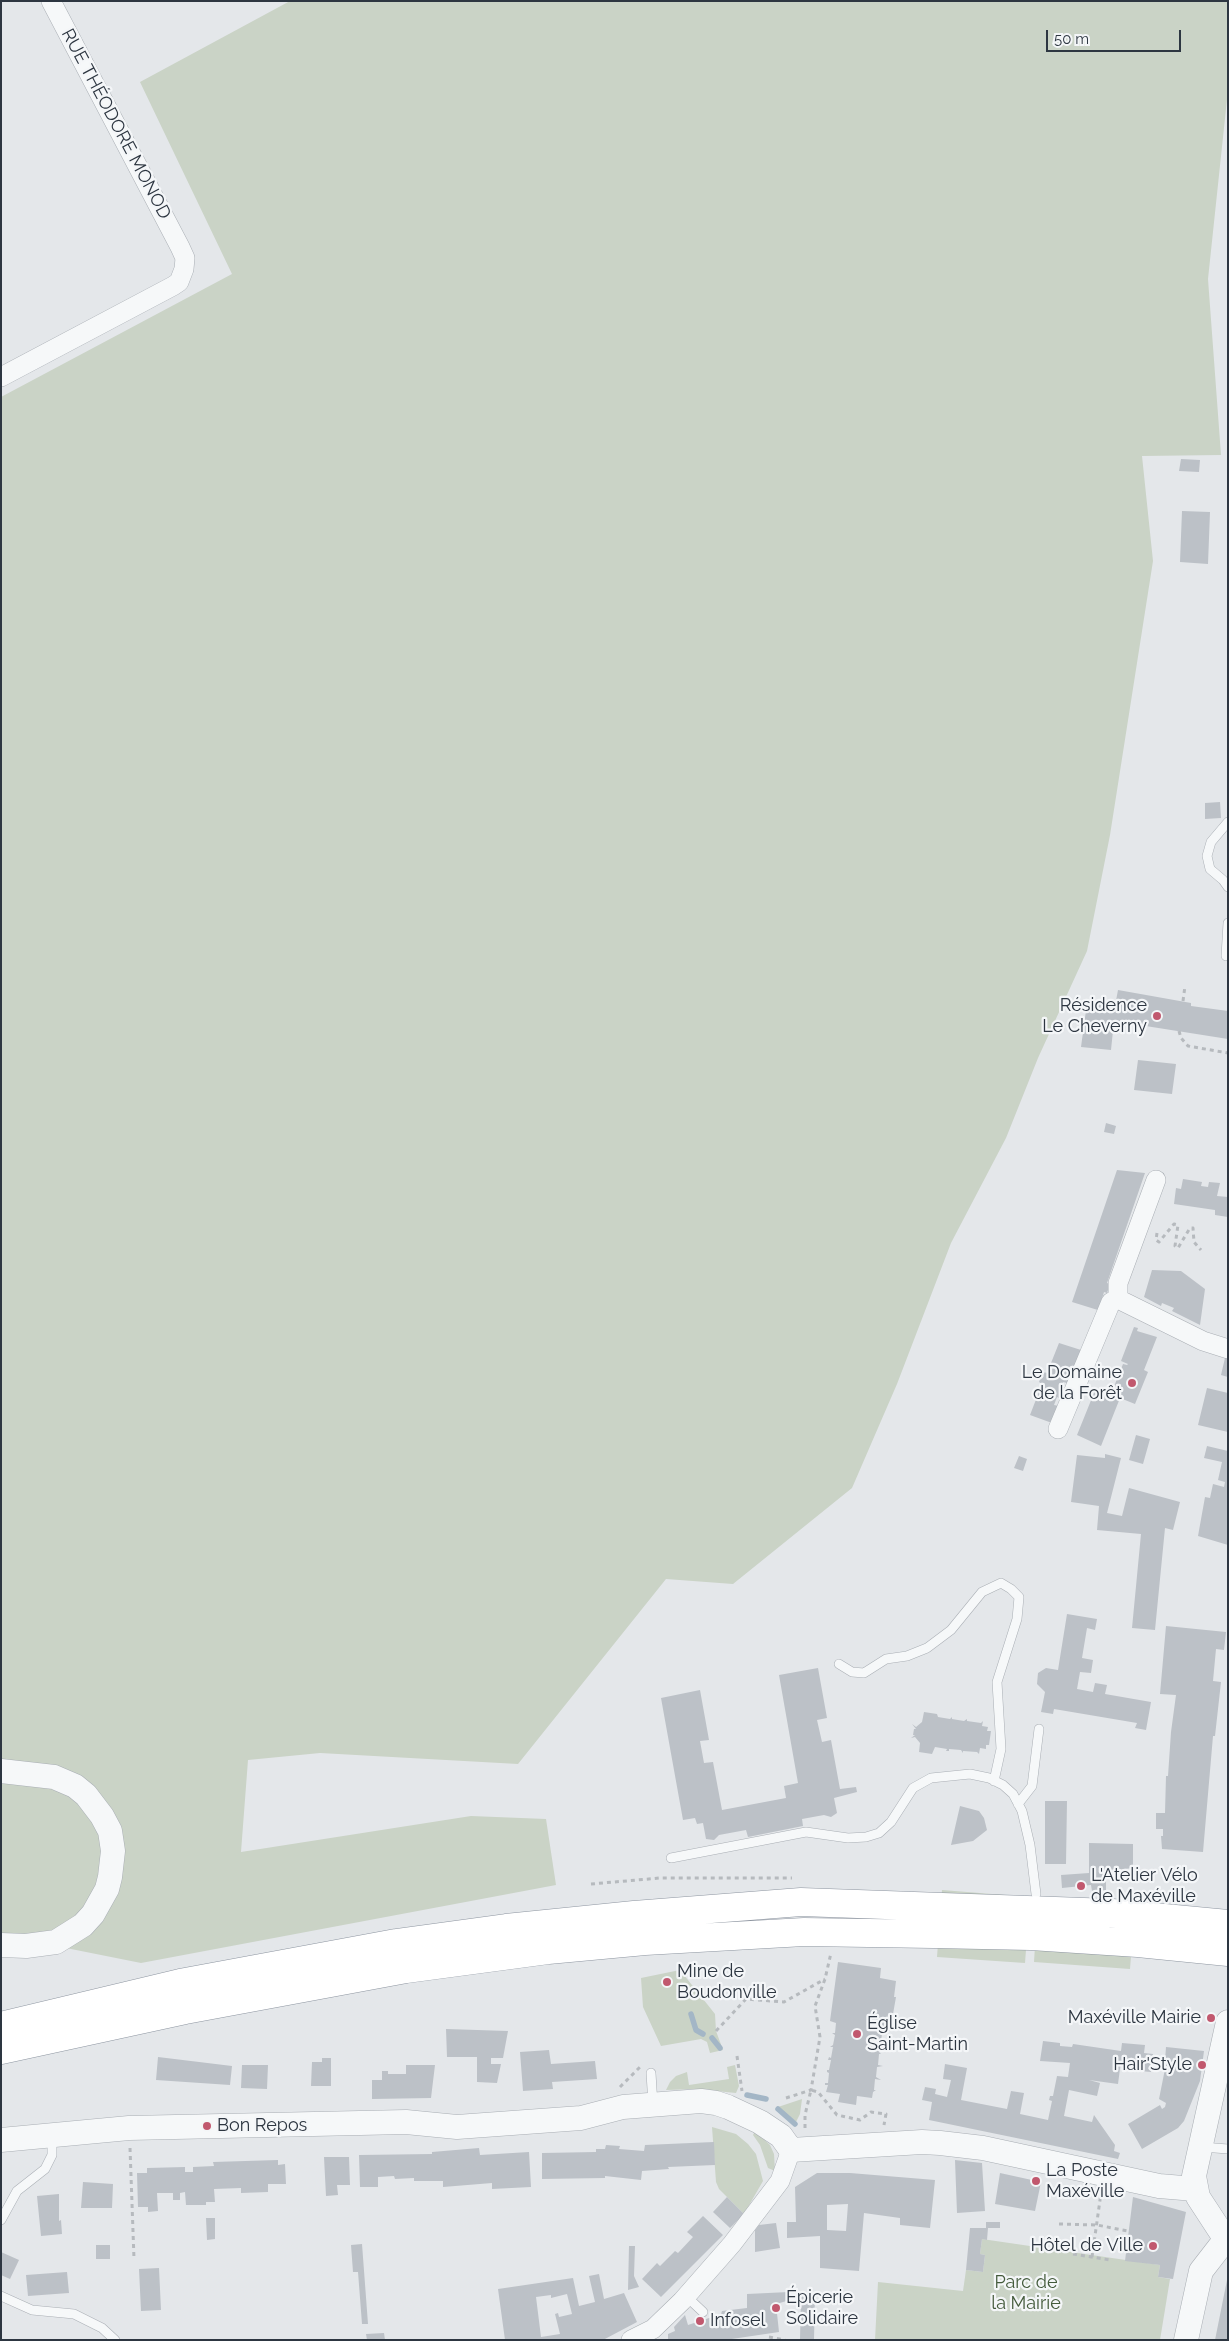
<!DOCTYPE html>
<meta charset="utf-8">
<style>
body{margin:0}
#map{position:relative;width:1229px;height:2341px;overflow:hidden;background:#e4e7ea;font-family:Raleway,sans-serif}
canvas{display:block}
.frame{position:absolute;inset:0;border:2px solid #2d3641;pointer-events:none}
.scale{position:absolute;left:1046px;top:30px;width:135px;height:22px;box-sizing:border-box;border:2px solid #2d3641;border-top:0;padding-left:6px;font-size:15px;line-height:18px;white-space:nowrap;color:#2d3641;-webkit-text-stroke:4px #f4f6f8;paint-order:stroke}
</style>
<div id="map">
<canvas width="1229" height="2341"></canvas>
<div class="frame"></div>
<div class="scale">50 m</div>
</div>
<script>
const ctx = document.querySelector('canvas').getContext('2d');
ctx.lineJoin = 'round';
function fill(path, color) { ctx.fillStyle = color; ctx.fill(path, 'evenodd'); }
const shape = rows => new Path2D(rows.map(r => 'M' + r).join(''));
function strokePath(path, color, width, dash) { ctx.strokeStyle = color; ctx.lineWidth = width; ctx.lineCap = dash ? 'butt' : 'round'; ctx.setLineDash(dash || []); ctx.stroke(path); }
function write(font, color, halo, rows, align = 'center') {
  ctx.font = font + ' Raleway,sans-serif'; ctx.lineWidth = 4.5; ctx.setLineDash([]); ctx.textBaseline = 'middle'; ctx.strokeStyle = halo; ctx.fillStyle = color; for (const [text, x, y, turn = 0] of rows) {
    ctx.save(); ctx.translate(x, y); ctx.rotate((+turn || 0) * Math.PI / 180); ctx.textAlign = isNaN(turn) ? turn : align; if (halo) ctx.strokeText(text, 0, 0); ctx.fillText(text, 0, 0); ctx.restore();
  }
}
const green = shape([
 [290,1,1228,1,1228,90,1208,279,1221,455,1142,456,1153,561,1110,835,1087,951,1038,1058,1006,1138,951,1243,897,1384,852,1488,733,1584,666,1579,518,1764,320,1753,248,1760,241,1852,471,1816,546,1819,556,1885,141,1963,1,1935,1,397,232,274,140,82],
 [942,1890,1030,1897,1025,1963,937,1957],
 [1038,1898,1135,1905,1130,1969,1034,1962],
 [680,1970,715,2014,716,2031,723,2050,710,2053,707,2042,701,2039,661,2046,643,2007,641,1978],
 [735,2065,739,2086,736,2093,696,2089,666,2090,670,2082,676,2076,687,2072,689,2085,729,2079,727,2067],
 [802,2099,800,2114,796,2122,778,2107],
 [712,2127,736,2134,748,2144,756,2154,763,2181,744,2214,719,2189,716,2182],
 [755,2131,770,2145,774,2154,775,2171,768,2168,760,2145,753,2135],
 [982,2239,1160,2265,1158,2277,1170,2279,1160,2340,875,2340,878,2282,963,2291,966,2270,983,2272,985,2255,980,2254]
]);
const stream = shape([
 [691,2014,696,2030,703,2034],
 [712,2038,720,2048],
 [747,2095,766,2099],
 [778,2109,795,2124]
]);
const building = shape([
 [1181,459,1200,460,1199,472,1179,471],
 [1182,511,1210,512,1208,564,1180,562],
 [1220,802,1221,818,1205,819,1205,803],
 [1118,990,1191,1003,1191,1006,1228,1011,1228,1039,1114,1021,1111,1050,1081,1047,1087,1003,1115,1006],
 [1138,1060,1176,1064,1172,1094,1134,1090],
 [1106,1123,1116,1126,1114,1134,1104,1132],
 [1117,1170,1145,1173,1107,1283,1110,1284,1107,1293,1104,1292,1101,1302,1104,1303,1101,1311,1072,1302],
 [1183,1179,1202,1182,1201,1186,1208,1187,1209,1182,1220,1183,1217,1196,1228,1197,1228,1217,1215,1215,1215,1210,1174,1204,1176,1188,1181,1189],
 [1152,1270,1181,1271,1205,1289,1200,1325,1172,1311,1174,1308,1162,1303,1161,1306,1144,1297],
 [1134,1327,1138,1328,1137,1331,1157,1337,1144,1370,1148,1372,1135,1404,1120,1398,1101,1446,1077,1435,1096,1388,1111,1394,1123,1364,1127,1365,1128,1364,1121,1361],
 [1059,1343,1081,1350,1074,1368,1070,1366,1067,1373,1071,1375,1067,1383,1063,1382,1061,1389,1065,1391,1061,1399,1057,1397,1054,1405,1059,1406,1052,1423,1030,1415,1042,1384,1039,1382,1043,1372,1047,1373],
 [1225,1358,1228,1359,1228,1377,1221,1375],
 [1207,1388,1228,1393,1228,1432,1198,1425],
 [1136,1435,1150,1439,1143,1464,1129,1460],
 [1207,1446,1228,1451,1228,1545,1198,1536,1205,1497,1210,1498,1213,1484,1224,1487,1225,1482,1218,1480,1222,1462,1204,1458],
 [1105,1454,1121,1458,1107,1513,1122,1516,1129,1488,1180,1502,1173,1530,1165,1528,1155,1630,1132,1628,1141,1534,1097,1530,1099,1506,1071,1502,1077,1455,1105,1458],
 [1019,1456,1027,1459,1023,1471,1014,1468],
 [1067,1614,1097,1619,1095,1630,1087,1628,1082,1658,1093,1660,1091,1673,1080,1672,1077,1689,1093,1692,1095,1683,1107,1685,1105,1694,1151,1702,1146,1730,1135,1728,1137,1723,1054,1709,1053,1714,1041,1712,1045,1692,1037,1684,1038,1673,1046,1668,1058,1670],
 [1166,1626,1226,1632,1224,1650,1216,1649,1213,1681,1221,1682,1215,1736,1213,1736,1203,1852,1162,1849,1161,1836,1163,1836,1163,1829,1156,1829,1156,1813,1165,1813,1166,1776,1168,1776,1171,1732,1176,1695,1160,1694],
 [818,1668,827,1718,817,1720,822,1742,831,1740,840,1789,856,1787,857,1792,834,1798,837,1813,831,1817,824,1815,802,1819,803,1826,748,1837,746,1830,719,1835,714,1840,706,1839,703,1823,697,1824,695,1818,683,1820,661,1698,700,1690,709,1740,700,1741,704,1763,713,1762,722,1810,786,1798,784,1786,798,1783,779,1675],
 [924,1712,937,1714,938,1717,950,1719,952,1717,952,1719,964,1721,967,1719,967,1721,981,1723,983,1721,982,1726,988,1727,987,1731,991,1731,989,1745,986,1745,986,1749,980,1748,979,1754,977,1752,963,1751,963,1753,961,1750,949,1749,949,1751,946,1751,947,1749,935,1747,932,1754,919,1752,920,1743,915,1737,911,1738,915,1735,913,1735,914,1729,916,1729,912,1724,916,1727,922,1722],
 [1045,1801,1067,1801,1066,1864,1045,1864],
 [960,1806,979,1811,984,1818,987,1830,973,1841,951,1845],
 [1089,1843,1133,1844,1133,1868,1106,1871,1106,1890,1092,1891,1091,1885,1062,1888,1061,1875,1089,1873],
 [838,1962,881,1968,880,1978,896,1981,894,1997,896,1997,890,2031,883,2029,881,2040,886,2041,881,2042,879,2052,881,2054,879,2054,878,2065,883,2066,877,2067,876,2077,881,2080,875,2079,874,2090,876,2090,873,2092,872,2098,857,2096,856,2105,838,2102,840,2094,826,2092,828,2085,825,2085,825,2083,828,2083,829,2073,827,2072,827,2070,829,2070,831,2060,828,2060,829,2057,831,2058,833,2047,830,2047,833,2045,835,2035,832,2033,835,2033,836,2023,830,2021],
 [446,2029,508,2031,503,2058,491,2058,491,2064,501,2064,497,2083,477,2082,477,2057,447,2057],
 [1043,2041,1060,2043,1060,2046,1072,2047,1073,2044,1121,2051,1122,2043,1145,2045,1144,2053,1153,2054,1151,2072,1140,2071,1141,2063,1121,2061,1118,2084,1089,2080,1100,2083,1097,2096,1069,2090,1064,2116,1092,2122,1094,2115,1115,2145,1114,2151,1120,2153,1118,2159,929,2120,932,2102,922,2100,925,2087,936,2089,935,2094,947,2097,951,2080,943,2079,945,2064,967,2068,961,2100,1007,2109,1011,2091,1024,2093,1020,2114,1048,2120,1052,2101,1049,2100,1050,2096,1053,2096,1057,2076,1068,2077,1070,2063,1040,2061],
 [1166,2047,1204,2051,1200,2081,1184,2121,1178,2128,1142,2149,1128,2124,1160,2105,1162,2109,1165,2107,1166,2103,1159,2099,1164,2074],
 [549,2050,551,2064,595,2061,597,2079,552,2082,553,2089,523,2091,520,2052],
 [158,2057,232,2066,230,2085,156,2080],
 [322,2058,331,2058,331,2086,311,2086,312,2062,322,2062],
 [242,2065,268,2065,267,2089,241,2088],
 [406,2065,435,2065,431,2098,372,2099,372,2080,382,2080,382,2071,388,2071,388,2074,406,2074],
 [714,2142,715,2165,668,2167,669,2169,642,2171,641,2180,605,2176,605,2178,542,2179,542,2153,596,2152,596,2149,605,2149,606,2145,620,2146,619,2149,644,2151,645,2145],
 [479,2148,480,2155,529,2152,531,2187,492,2189,492,2183,443,2187,443,2181,414,2181,414,2178,395,2179,394,2176,378,2177,378,2187,360,2187,359,2155,432,2154,432,2152],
 [324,2157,349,2157,350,2185,337,2185,338,2195,326,2196],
 [278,2160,278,2165,285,2164,286,2184,268,2184,268,2192,241,2193,241,2188,214,2189,215,2202,206,2202,206,2205,186,2205,185,2192,180,2193,180,2200,173,2200,173,2193,157,2193,158,2211,148,2212,148,2207,138,2207,137,2173,147,2173,147,2168,185,2167,185,2172,193,2172,193,2167,214,2166,213,2162],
 [955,2160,982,2163,985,2211,957,2213],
 [817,2173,850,2173,935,2180,930,2228,900,2225,900,2218,864,2213,859,2271,820,2268,820,2236,787,2238,787,2222,796,2222,795,2187],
 [848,2204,846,2231,827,2230,827,2205],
 [1000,2173,1041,2182,1035,2211,995,2204],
 [83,2182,113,2184,112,2208,81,2208],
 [59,2194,59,2221,61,2220,62,2234,41,2236,37,2196],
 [727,2197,744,2214,730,2228,713,2212],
 [1133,2197,1186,2212,1173,2279,1158,2277,1160,2265,1125,2261],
 [703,2216,723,2235,661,2297,642,2279,657,2263,660,2266,675,2251,678,2253,693,2237,687,2232],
 [206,2218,215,2218,215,2239,207,2240],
 [986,2222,1000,2222,1000,2228,988,2228,987,2240,982,2239,980,2254,985,2255,983,2272,966,2270,970,2228,986,2228],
 [776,2223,780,2248,755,2252,755,2230,759,2225],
 [362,2244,368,2324,362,2324,358,2272,353,2272,351,2245],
 [96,2245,110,2245,110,2259,96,2259],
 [629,2246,635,2246,634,2276,639,2287,628,2290],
 [1,2252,19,2260,10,2279,1,2275],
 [159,2268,161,2310,141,2311,139,2269],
 [67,2272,69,2293,28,2296,26,2275],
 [599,2274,604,2299,624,2293,637,2322,603,2340,505,2340,498,2289,573,2278,579,2306,595,2302,589,2276],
 [567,2294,572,2314,559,2317,558,2313,555,2314,560,2334,541,2337,536,2297,551,2295,551,2298],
 [1227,2280,1228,2340,1215,2340],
 [789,2292,790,2300,776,2304,779,2332,725,2340,668,2340,668,2334,675,2331,674,2327,685,2315,688,2325,721,2314,722,2311,747,2308,747,2294],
 [815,2293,814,2339,800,2339,801,2297],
 [384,2333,385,2340,367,2340,366,2334]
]);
const path = shape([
 [1183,1001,1185,986],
 [1179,1031,1181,1038,1188,1046,1228,1053],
 [1157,1233,1156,1240,1159,1242,1174,1224,1178,1225,1175,1246,1178,1248,1190,1228,1193,1228,1194,1242,1201,1250],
 [591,1884,660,1878,792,1878],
 [716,2031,746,1999,784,2002,825,1979],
 [737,2056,742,2091],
 [620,2087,640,2067],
 [786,2098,811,2090,820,2037,815,2006,825,1979,831,1953],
 [805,2128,805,2115,811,2090,818,2092,837,2115,860,2120,871,2112,886,2114,884,2125],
 [130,2148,134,2259],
 [1059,2224,1097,2225,1128,2231],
 [1073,2254,1110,2260],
 [1092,2257,1101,2193],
 [769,2337,785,2340]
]);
const service = shape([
 [1228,822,1211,842,1207,856,1210,869,1223,880,1228,887],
 [1226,956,1228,923],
 [839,1664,852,1672,864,1673,886,1659,907,1656,927,1648,951,1630,982,1592,1001,1583,1011,1589,1019,1597,1017,1619,997,1682,1001,1749,994,1781],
 [1018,1804,1032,1786,1039,1729],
 [671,1858,806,1832,848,1838,866,1837,879,1833,891,1822,913,1788,931,1778,970,1774,989,1778,1003,1785,1013,1794,1022,1811,1030,1845,1036,1894],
 [651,2073,653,2105],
 [1202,2147,1228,2149],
 [1,2220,17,2191,45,2169,52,2155,52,2136],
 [1,2296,32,2310,74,2314,102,2328,115,2340],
 [686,2296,703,2312]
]);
const minor = shape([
 [1,377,173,286,179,282,184,269,185,258,180,247,51,1],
 [1118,1299,1118,1283,1156,1180],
 [1118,1299,1203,1341,1228,1349],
 [1058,1429,1111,1302,1118,1299],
 [631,2340,653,2329,682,2301,732,2244,780,2181,791,2150]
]);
const tertiary = shape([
 [1,1771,54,1777,75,1786,86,1795,102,1816,110,1831,113,1851,110,1877,107,1889,93,1914,83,1925,56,1942,26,1946,1,1945],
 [1228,2022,1194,2176,1198,2197,1228,2243],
 [1,2140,129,2128,406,2122,457,2127,581,2118,623,2107,701,2101,716,2103,728,2107,760,2122,781,2136,791,2150,922,2142,940,2143,983,2148,1159,2186,1195,2189],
 [1186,2340,1201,2271,1225,2240]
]);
const motorway = shape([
 [1,2026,180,1983,396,1943,506,1928,634,1915,801,1902,1112,1913,1228,1924],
 [1,2050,185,2010,406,1969,548,1950,645,1941,804,1932,933,1934,1031,1936,1138,1943,1228,1952]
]);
const markers = [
 [1157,1016,5,"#c1586e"],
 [1132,1383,5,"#c1586e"],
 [1081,1886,5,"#c1586e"],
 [667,1982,5,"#c1586e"],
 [1211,2018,5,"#c1586e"],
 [857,2034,5,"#c1586e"],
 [1202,2065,5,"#c1586e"],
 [207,2126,5,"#c1586e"],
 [1036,2181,5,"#c1586e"],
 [1153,2246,5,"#c1586e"],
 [776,2308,5,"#c1586e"],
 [700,2321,5,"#c1586e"]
];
const streetNames = [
 ["RUE THÉODORE MONOD",116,124,62]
];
const poiNames = [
 ["Résidence",1147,1006,"right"],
 ["Le Cheverny",1147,1027,"right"],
 ["Le Domaine",1122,1373,"right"],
 ["de la Forêt",1122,1394,"right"],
 ["L'Atelier Vélo",1091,1876],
 ["de Maxéville",1091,1897],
 ["Mine de",677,1972],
 ["Boudonville",677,1993],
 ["Maxéville Mairie",1201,2018,"right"],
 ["Église",867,2024],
 ["Saint-Martin",867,2045],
 ["Hair'Style",1192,2065,"right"],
 ["Bon Repos",217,2126],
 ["La Poste",1046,2171],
 ["Maxéville",1046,2192],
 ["Hôtel de Ville",1143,2246,"right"],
 ["Épicerie",786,2298],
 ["Solidaire",786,2319],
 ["Infosel",710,2321]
];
const parkNames = [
 ["Parc de",1026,2283],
 ["la Mairie",1026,2304]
];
fill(green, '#cad3c6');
strokePath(stream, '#a3b6c6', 5.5);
fill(building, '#bcc1c7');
strokePath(service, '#a9aeb4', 10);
strokePath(minor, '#a9aeb4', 20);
strokePath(tertiary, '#a9aeb4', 25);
strokePath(motorway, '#8d95a0', 29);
strokePath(path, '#b6babe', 3, [4, 4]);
strokePath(service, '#f6f8f9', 9);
strokePath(minor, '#f6f8f9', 19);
strokePath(tertiary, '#f6f8f9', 24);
strokePath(motorway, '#fff', 28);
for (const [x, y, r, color] of markers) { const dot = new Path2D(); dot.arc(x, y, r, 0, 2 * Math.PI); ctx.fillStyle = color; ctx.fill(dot); strokePath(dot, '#f4f6f8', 2); }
write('18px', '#2d3641', '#f4f6f8', streetNames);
write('18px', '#2d3641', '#f4f6f8', poiNames, 'left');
write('18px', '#445b3c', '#f4f6f8', parkNames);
</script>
